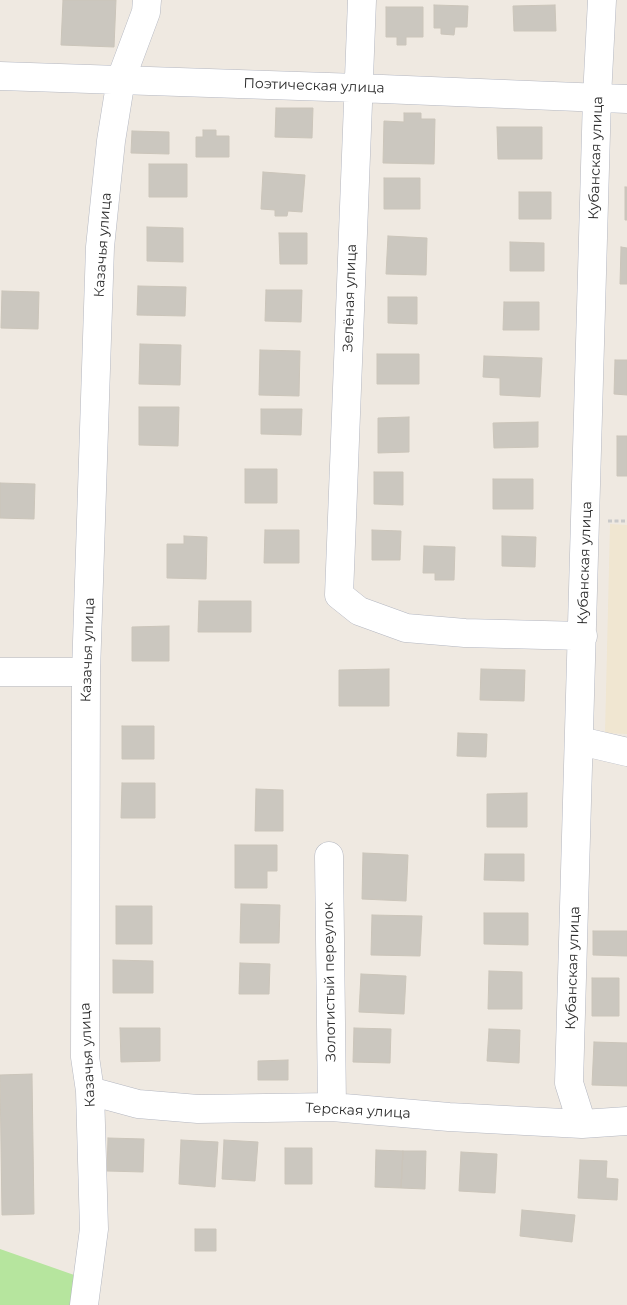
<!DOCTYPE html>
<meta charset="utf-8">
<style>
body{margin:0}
canvas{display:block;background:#efe9e1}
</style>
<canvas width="627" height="1305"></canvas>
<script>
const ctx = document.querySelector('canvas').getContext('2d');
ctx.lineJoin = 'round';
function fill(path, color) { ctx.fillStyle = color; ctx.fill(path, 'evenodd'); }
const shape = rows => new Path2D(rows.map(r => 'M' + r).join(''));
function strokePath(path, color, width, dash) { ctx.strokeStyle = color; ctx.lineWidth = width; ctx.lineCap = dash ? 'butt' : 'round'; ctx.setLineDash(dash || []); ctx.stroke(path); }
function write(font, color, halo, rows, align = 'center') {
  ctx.font = font + ' Montserrat,sans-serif'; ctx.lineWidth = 4; ctx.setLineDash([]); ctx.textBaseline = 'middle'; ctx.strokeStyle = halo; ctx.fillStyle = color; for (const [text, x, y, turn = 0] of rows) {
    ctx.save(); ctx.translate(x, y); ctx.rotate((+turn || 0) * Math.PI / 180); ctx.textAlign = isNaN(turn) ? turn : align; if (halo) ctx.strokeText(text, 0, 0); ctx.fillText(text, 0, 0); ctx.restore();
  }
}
const education = shape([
 [610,524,627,525,627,734,605,733]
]);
const green = shape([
 [0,1249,77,1276,74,1305,0,1305]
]);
const building = shape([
 [63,0,116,0,114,47,61,45,63,0],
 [434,5,468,6,467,27,455,27,454,35,441,34,441,28,434,28,434,5],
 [555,5,556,31,514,31,513,6,555,5],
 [386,7,423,7,423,37,406,37,406,45,397,45,397,37,386,37,386,7],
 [276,108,313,108,312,138,275,137,276,108],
 [404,113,421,113,421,119,435,119,434,164,383,163,384,121,404,122,404,113],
 [497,127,542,127,542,159,498,159,497,127],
 [203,130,216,130,216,136,229,136,229,157,196,157,196,137,203,137,203,130],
 [132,131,169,132,169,154,131,153,132,131],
 [149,164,187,164,187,197,149,197,149,164],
 [263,172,305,175,302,212,288,211,287,216,275,216,275,210,261,209,263,172],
 [384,178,420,178,420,209,384,209,384,178],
 [625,187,627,187,627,220,625,220,625,187],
 [519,192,551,192,551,219,519,219,519,192],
 [147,227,183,228,183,262,147,261,147,227],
 [279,233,307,233,307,264,280,264,279,233],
 [388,236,427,238,426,275,386,274,388,236],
 [510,242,544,243,544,271,510,271,510,242],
 [621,247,627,248,627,284,620,284,621,247],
 [138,286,186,287,185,316,137,315,138,286],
 [266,290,302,290,301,322,265,321,266,290],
 [2,291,39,292,38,329,1,328,2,291],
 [388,297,417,297,417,324,388,323,388,297],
 [504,302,539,302,539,330,503,330,504,302],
 [140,344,181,345,180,385,139,384,140,344],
 [260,350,300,351,299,396,259,395,260,350],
 [377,354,419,354,419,384,377,384,377,354],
 [484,356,542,358,540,397,500,395,500,378,483,377,484,356],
 [615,360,627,360,627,395,614,394,615,360],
 [139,407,179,407,178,446,139,445,139,407],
 [261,409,302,409,301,435,261,434,261,409],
 [409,417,409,452,378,453,378,418,409,417],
 [538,422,538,447,494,448,493,423,538,422],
 [617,436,627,436,627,476,617,476,617,436],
 [245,469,277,469,277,503,245,503,245,469],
 [374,472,403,472,403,505,374,504,374,472],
 [493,479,533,479,533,509,493,509,493,479],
 [0,483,35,484,34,519,0,518,0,483],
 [265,530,299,530,299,563,264,563,265,530],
 [372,530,401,531,400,560,372,560,372,530],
 [184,536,207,537,206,579,167,578,167,544,184,544,184,536],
 [502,536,536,537,535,567,502,566,502,536],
 [424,546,455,547,454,580,435,580,435,573,423,573,424,546],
 [199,601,251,601,251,632,198,632,199,601],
 [169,626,169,661,132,661,132,627,169,626],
 [389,669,389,706,339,706,339,670,389,669],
 [481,669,525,670,524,701,480,700,481,669],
 [122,726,154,726,154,759,122,759,122,726],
 [458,733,487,734,486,757,457,756,458,733],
 [122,783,155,783,155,818,121,818,122,783],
 [256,789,283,790,283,831,255,831,256,789],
 [527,793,527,827,487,827,487,794,527,793],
 [235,845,277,845,277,871,267,871,267,888,235,888,235,845],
 [363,853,408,855,406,901,362,899,363,853],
 [485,854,524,854,524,881,484,880,485,854],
 [241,904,280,905,279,943,240,943,241,904],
 [116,906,152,906,152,944,116,944,116,906],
 [484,913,528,913,528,945,484,944,484,913],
 [372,915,422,916,420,956,371,955,372,915],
 [593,931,627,931,627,956,593,955,593,931],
 [113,960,153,961,153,993,113,993,113,960],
 [240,963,270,964,269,994,239,994,240,963],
 [489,971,522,972,522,1009,488,1009,489,971],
 [361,974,406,976,404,1014,359,1012,361,974],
 [592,978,619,978,619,1016,592,1016,592,978],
 [120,1028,160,1028,160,1061,121,1062,120,1028],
 [354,1028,391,1029,390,1063,353,1062,354,1028],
 [489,1029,520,1030,519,1063,487,1061,489,1029],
 [594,1042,627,1043,627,1086,592,1085,594,1042],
 [288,1060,288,1080,258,1080,258,1061,288,1060],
 [32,1074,34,1214,2,1215,0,1075,32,1074],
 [108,1138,144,1139,143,1172,107,1171,108,1138],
 [181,1140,218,1142,215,1187,179,1184,181,1140],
 [224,1140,258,1142,255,1181,222,1179,224,1140],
 [285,1148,312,1148,312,1184,285,1184,285,1148],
 [376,1150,403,1151,401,1188,375,1187,376,1150],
 [403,1151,426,1151,425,1189,401,1188,403,1151],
 [461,1152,497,1154,495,1193,459,1191,461,1152],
 [580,1160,607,1161,606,1178,618,1179,617,1200,578,1198,580,1160],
 [522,1210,575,1215,572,1242,520,1236,522,1210],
 [195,1229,216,1229,216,1251,195,1251,195,1229]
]);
const path = shape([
 [608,521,627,521]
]);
const minor = shape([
 [362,0,339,595,359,611,406,628,465,633,583,636],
 [0,76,358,88,627,99],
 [0,672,86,672],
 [580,741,627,752],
 [329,856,332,1107],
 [90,1091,138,1104,198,1109,332,1107,449,1117,582,1124,627,1121],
 [582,1124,569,1083,597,97,602,0],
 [84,1305,94,1229,90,1091,85,1057,86,672,100,247,111,141,121,79,146,12,147,0]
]);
const streetNames = [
 ["Поэтическая улица",314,86,2],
 ["Кубанская улица",596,158,-88],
 ["Казачья улица",103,245,-86],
 ["Зелёная улица",350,298,-88],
 ["Кубанская улица",585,563,-88],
 ["Казачья улица",88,650,-88],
 ["Кубанская улица",573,968,-88],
 ["Золотистый переулок",330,982,-91],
 ["Казачья улица",88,1055,-93],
 ["Терская улица",358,1111,3]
];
fill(education, '#f0e6d1');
fill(green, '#b6e59e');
fill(building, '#cbc7bf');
strokePath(building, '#cbc5ba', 1);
strokePath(minor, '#b4b7c1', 29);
strokePath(path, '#c9c9c9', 3, [4, 2.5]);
strokePath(minor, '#fff', 28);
write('14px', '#2e2e2e', '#fff', streetNames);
</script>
